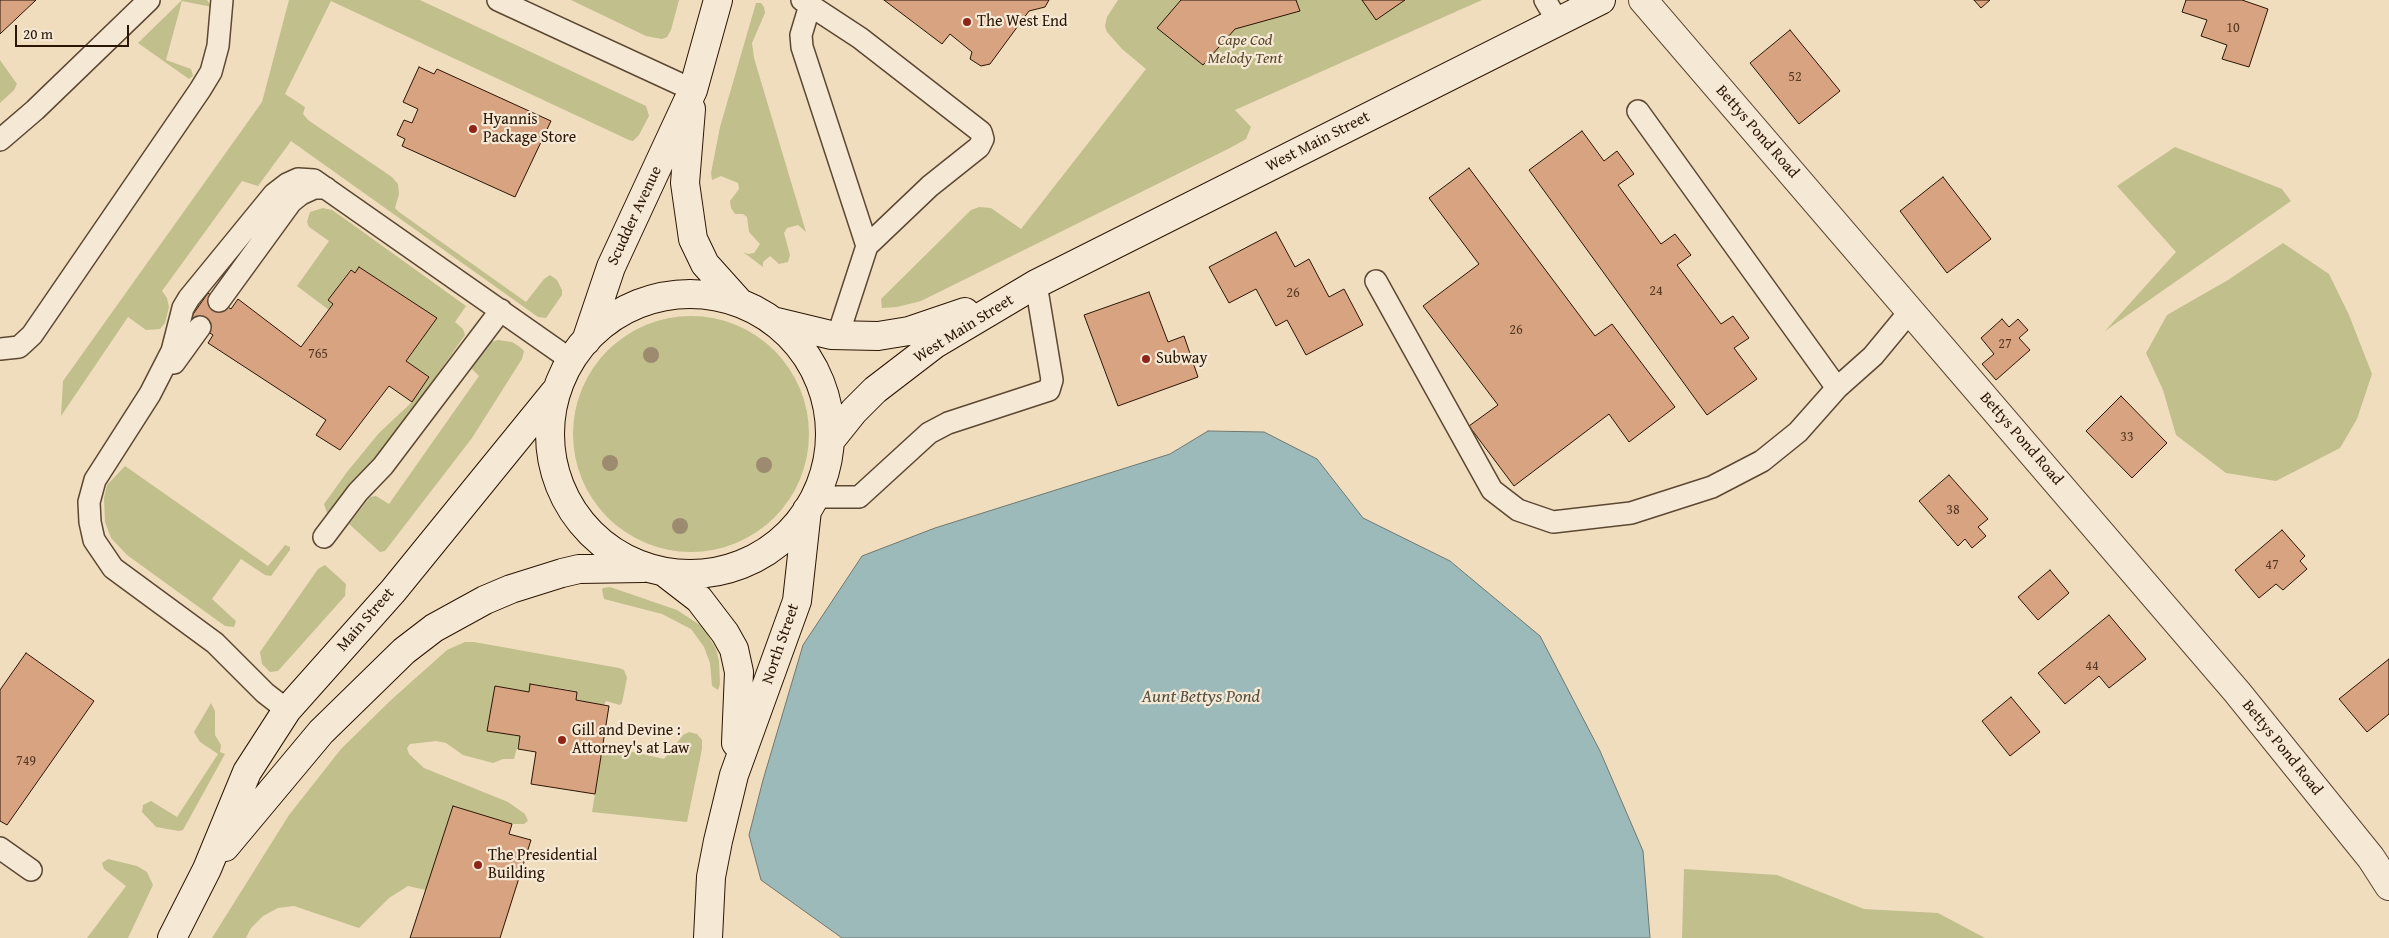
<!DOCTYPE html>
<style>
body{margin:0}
#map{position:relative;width:2389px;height:938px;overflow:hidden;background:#f0ddbe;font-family:"Gentium Book Plus",serif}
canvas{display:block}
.scale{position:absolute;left:15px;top:25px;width:114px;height:22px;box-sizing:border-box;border:2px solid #2b1503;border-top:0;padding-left:6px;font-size:15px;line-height:18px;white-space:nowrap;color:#2b1503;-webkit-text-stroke:4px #f5e9d5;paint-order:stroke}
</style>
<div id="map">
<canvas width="2389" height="938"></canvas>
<div class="scale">20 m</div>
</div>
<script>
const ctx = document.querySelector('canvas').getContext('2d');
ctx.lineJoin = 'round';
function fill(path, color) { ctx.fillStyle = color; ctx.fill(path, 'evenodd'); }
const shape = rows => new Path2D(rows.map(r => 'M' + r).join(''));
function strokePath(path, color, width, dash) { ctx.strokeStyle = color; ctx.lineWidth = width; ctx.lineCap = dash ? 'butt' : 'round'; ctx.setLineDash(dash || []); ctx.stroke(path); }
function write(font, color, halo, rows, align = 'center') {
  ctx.font = font + ' "Gentium Book Plus",serif'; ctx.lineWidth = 4.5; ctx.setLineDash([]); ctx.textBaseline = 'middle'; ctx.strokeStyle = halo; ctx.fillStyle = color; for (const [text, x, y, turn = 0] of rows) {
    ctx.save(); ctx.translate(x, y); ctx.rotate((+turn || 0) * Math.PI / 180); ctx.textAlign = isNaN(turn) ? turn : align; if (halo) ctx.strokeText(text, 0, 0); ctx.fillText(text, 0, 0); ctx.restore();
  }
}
const green = shape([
 [182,0,207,0,212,7,182,1,166,60,191,69,193,76,189,79,138,43],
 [289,0,420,0,646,106,649,116,639,135,633,141,629,140,331,1,285,94,305,107,303,114,308,120,392,177,398,184,399,194,395,208,399,212,526,302,544,279,550,275,557,280,562,290,562,295,546,318,538,317,291,141,258,186,242,181,162,291,167,298,169,307,165,323,160,329,146,330,128,317,61,416,63,381,262,102],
 [571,0,679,0,671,30,667,37,662,39,646,36],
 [1118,0,1482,0,1235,110,1251,127,1246,139,1230,148,921,301,897,307,882,308,881,299,971,210,979,207,991,208,1021,229,1146,69,1122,49,1107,32,1105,26,1107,17],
 [756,3,761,3,764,7,765,13,752,43,754,58,806,232,798,225,787,228,784,233,790,255,788,262,779,264,770,256,763,262,763,267,743,252,748,254,754,253,760,244,749,232,747,217,743,214,735,214,731,208,730,201,739,189,738,183,721,176,712,180,711,173,720,127],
 [0,60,17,84,14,90,0,103],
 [2175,147,2282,189,2291,201,2105,331,2176,252,2117,186],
 [323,208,332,210,345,219,466,306,455,322,463,329,465,335,393,438,327,513,324,504,347,472,379,433,412,402,429,378,406,361,437,318,359,267,355,273,350,270,328,300,333,304,329,310,297,286,329,241,309,227,307,222,310,212],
 [2283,243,2329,274,2349,315,2372,374,2357,419,2340,448,2276,481,2226,473,2176,435,2163,390,2146,353,2167,315,2228,280],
 '573 434a118 118 0 1 1 236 0a118 118 0 1 1-236 0Z',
 [498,340,512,342,520,347,524,351,522,359,472,438,385,551,380,552,349,524,370,497,376,496,389,504,479,376,472,369,473,363,490,342],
 [125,466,268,566,285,545,290,547,290,550,271,576,265,575,241,559,212,599,236,621,234,627,225,626,127,555,111,538,105,522,104,498,107,485],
 [325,565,346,584,345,596,278,671,270,672,262,664,260,652,318,569],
 [610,587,677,610,703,627,716,649,719,661,720,684,718,690,712,686,710,663,704,647,691,629,662,614,604,599,602,590,603,588],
 [465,642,474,642,619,668,624,670,627,678,622,703,620,705,606,701,604,705,576,700,577,691,531,684,529,692,495,686,520,736,514,759,503,759,493,763,463,755,446,743,436,741,410,744,407,748,409,754,424,768,508,802,525,814,528,821,524,824,512,824,453,806,426,890,408,886,389,898,359,928,294,906,278,908,263,916,251,928,246,938,212,938,289,815,341,749,391,700,447,650],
 [211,703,215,711,215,735,221,745,220,752,225,754,183,830,179,831,156,827,142,812,143,805,151,801,177,817,218,754,200,742,194,732],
 [689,732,697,734,702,740,702,749,687,822,592,812,603,745,664,759,683,735],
 [108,859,137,866,147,872,153,885,128,938,87,938,126,886,104,869,102,863],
 [1684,869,1777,875,1864,909,1938,913,1985,938,1682,938]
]);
const water = shape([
 [1208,431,1264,432,1317,459,1363,518,1450,561,1540,636,1600,751,1643,851,1650,938,842,938,761,880,749,835,763,780,803,645,862,556,935,528,1170,454,1208,431]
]);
const building = shape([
 [0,0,36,0,0,34,0,0],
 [884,0,1049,0,1045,7,1029,11,990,64,981,66,970,59,972,52,950,34,942,44,884,0],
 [1181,0,1296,0,1300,11,1235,29,1203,65,1157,28,1181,0],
 [1362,0,1405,0,1376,20,1362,0],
 [1974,0,1990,0,1981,8,1974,0],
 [2186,0,2242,0,2268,9,2249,67,2222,59,2227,45,2201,36,2207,20,2182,12,2186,0],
 [1790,30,1840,91,1799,124,1750,63,1790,30],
 [419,67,434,74,437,69,551,121,515,197,402,146,405,139,397,135,404,120,412,123,418,109,403,102,419,67],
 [1582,131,1604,161,1617,151,1634,174,1618,185,1661,244,1675,234,1691,255,1677,265,1721,324,1733,316,1749,338,1734,348,1757,379,1707,415,1529,170,1582,131],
 [1469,168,1595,336,1612,324,1675,407,1629,442,1609,414,1514,486,1469,426,1498,405,1423,306,1479,264,1429,198,1469,168],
 [1943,177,1991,239,1947,273,1900,211,1943,177],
 [1276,232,1295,267,1309,259,1329,297,1344,289,1363,325,1306,355,1287,320,1276,326,1256,289,1229,303,1209,267,1276,232],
 [359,267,437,318,406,361,429,377,412,402,389,386,340,450,316,435,326,420,208,343,213,335,189,320,208,293,231,309,238,299,301,347,333,304,328,300,351,270,355,273,359,267],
 [1149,292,1168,342,1184,336,1198,377,1118,406,1084,315,1149,292],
 [2002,319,2009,327,2018,319,2028,330,2019,338,2030,350,1996,380,1982,364,1994,354,1981,338,2002,319],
 [2121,396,2167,443,2132,478,2086,431,2121,396],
 [1949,475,1988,519,1978,527,1986,536,1972,548,1965,539,1958,546,1919,501,1949,475],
 [2282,530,2305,556,2300,561,2307,569,2283,590,2276,584,2259,598,2235,570,2282,530],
 [2050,570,2069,593,2038,620,2018,597,2050,570],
 [2109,615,2146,659,2109,688,2099,676,2065,704,2038,673,2109,615],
 [26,653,94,701,7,825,0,821,0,690,26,653],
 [2389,659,2389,714,2367,732,2339,699,2389,659],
 [530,684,577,692,576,700,609,706,595,794,531,784,536,752,518,749,520,736,487,731,495,686,529,692,530,684],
 [2011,697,2040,732,2010,756,1982,721,2011,697],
 [453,806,512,824,509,834,531,840,500,938,410,938,453,806]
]);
const lane = shape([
 [498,0,693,90],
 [802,0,860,38,981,132,983,139,979,147,930,186,867,246,838,335],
 [1545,0,1558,22],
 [810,5,801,35,802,47,867,246],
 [1638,111,1837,388],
 [0,140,35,110,149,0],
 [1376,281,1492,490,1518,510,1553,522,1631,513,1712,487,1762,461,1798,432,1837,388,1873,356,1911,310],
 [219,301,291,202,301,194,314,188,326,188],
 [0,349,19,347,32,335,200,90,211,72,218,46,222,0],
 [174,363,200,327],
 [814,497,859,497,929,433,948,423,1049,390,1052,380,1036,284],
 [324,537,358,492,383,466,501,310],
 [287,710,265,693,215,643,113,568,94,540,90,522,89,502,95,480,150,394,172,351,183,308,189,298,274,194,287,184,298,179,314,180,571,360],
 [0,848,31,870]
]);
const street = shape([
 [1643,0,2237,692,2371,858,2389,886]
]);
const secondary = shape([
 [691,109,685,183,693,239,705,264,740,303],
 '550 434a140 140 0 1 1 280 0a140 140 0 1 1-280 0Z',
 [773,321,831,335,878,336,909,331,965,312],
 [586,341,611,267,693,90,718,0],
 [830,441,854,411,875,390,935,344,1036,284,1601,0],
 [664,572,699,599,725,633,734,649,739,672,736,743],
 [225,847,321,732,404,651,434,628,485,600,511,589,562,573,579,569,643,568],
 [172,938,207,869,247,772,287,710,393,591,554,393],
 [708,938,711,877,718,841,734,775,797,601,807,510]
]);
const trees = [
 [651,355],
 [610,463],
 [764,465],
 [680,526]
];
const markers = [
 [967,22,5,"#8f2418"],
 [473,129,5,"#8f2418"],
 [1146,359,5,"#8f2418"],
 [562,740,5,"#8f2418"],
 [478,865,5,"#8f2418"]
];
const numberNames = [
 ["10",2233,28],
 ["52",1795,77],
 ["24",1656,291],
 ["26",1293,293],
 ["26",1516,330],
 ["27",2005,344],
 ["765",318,354],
 ["33",2127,437],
 ["38",1953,510],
 ["47",2272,565],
 ["44",2092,666],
 ["749",26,761]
];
const poiNames = [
 ["The West End",977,22],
 ["Hyannis",483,120],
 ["Package Store",483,138],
 ["Subway",1156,359],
 ["Gill and Devine :",572,731],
 ["Attorney's at Law",572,749],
 ["The Presidential",488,856],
 ["Building",488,874]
];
const parkNames = [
 ["Cape Cod",1245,41],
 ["Melody Tent",1245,59]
];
const streetNames = [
 ["Bettys Pond Road",1757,132,49],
 ["West Main Street",1318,142,-27],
 ["Scudder Avenue",635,216,-65],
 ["West Main Street",964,329,-32],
 ["Bettys Pond Road",2021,439,49],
 ["Main Street",366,620,-49],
 ["North Street",781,644,-71],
 ["Bettys Pond Road",2282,748,51]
];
const waterNames = [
 ["Aunt Bettys Pond",1201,697]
];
fill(green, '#c1bf8c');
fill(water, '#9cbab9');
strokePath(water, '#6f7870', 1);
fill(building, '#d8a381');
strokePath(building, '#2b1503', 1);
strokePath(lane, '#5c4732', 24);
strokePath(street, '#5c4732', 30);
strokePath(secondary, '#2b1503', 30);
strokePath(lane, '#f5e9d5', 21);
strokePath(street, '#f5e9d5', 28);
strokePath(secondary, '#f5e9d5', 28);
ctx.fillStyle = '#9c8b6e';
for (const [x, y] of trees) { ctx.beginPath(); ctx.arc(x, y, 8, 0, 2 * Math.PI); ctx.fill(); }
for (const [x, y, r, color] of markers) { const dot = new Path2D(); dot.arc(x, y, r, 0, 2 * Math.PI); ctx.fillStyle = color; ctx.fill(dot); strokePath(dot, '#f5e9d5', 2); }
write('14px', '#563822', null, numberNames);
write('16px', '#2b1503', '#f5e9d5', poiNames, 'left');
write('italic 16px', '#58482c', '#f5e9d5', parkNames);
write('16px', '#2b1503', '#f5e9d5', streetNames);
write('italic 18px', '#534f43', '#f5e9d5', waterNames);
</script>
